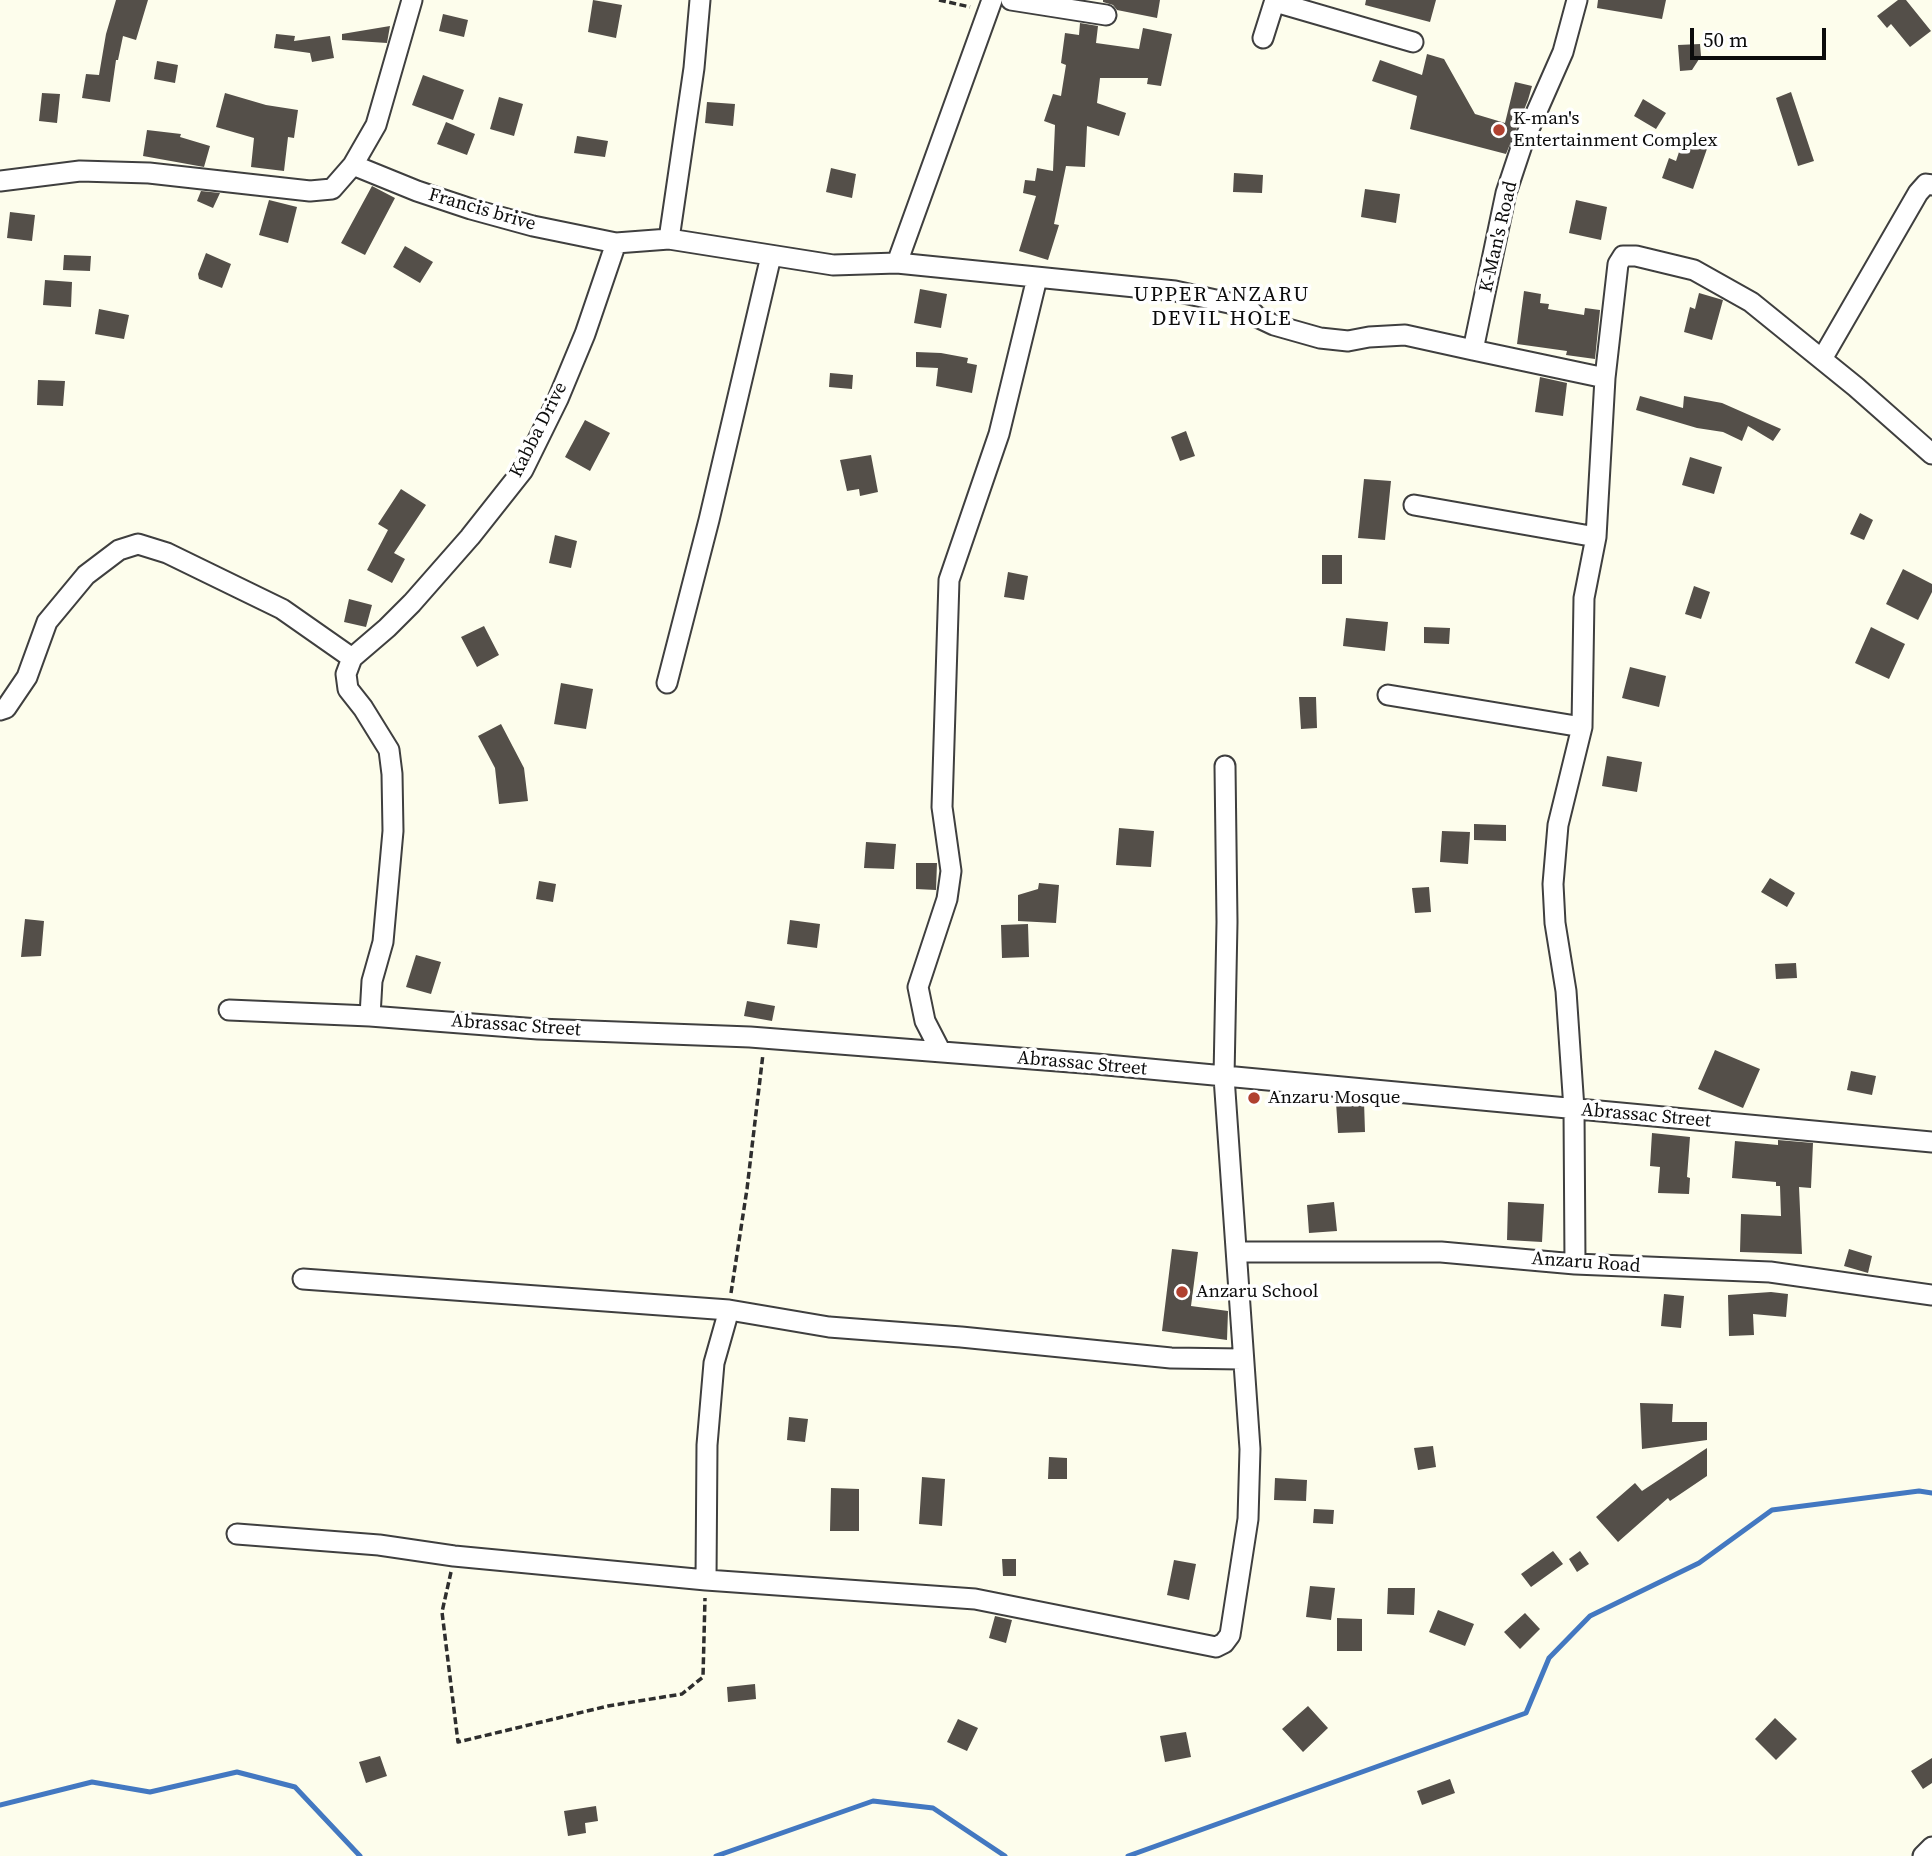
<!DOCTYPE html>
<style>
body{margin:0}
#map{position:relative;width:1932px;height:1856px;overflow:hidden;background:#fdfdec;font-family:"Source Serif 4",serif}
canvas{display:block}
.scale{position:absolute;left:1690px;top:28px;width:136px;height:32px;box-sizing:border-box;border:4px solid #0c0c0c;border-top:0;padding-left:9px;font-size:21px;line-height:24px;white-space:nowrap;color:#0c0c0c;-webkit-text-stroke:5px #fff;paint-order:stroke}
</style>
<div id="map">
<canvas width="1932" height="1856"></canvas>
<div class="scale">50 m</div>
</div>
<script>
const ctx = document.querySelector('canvas').getContext('2d');
ctx.lineJoin = 'round';
const shape = rows => new Path2D(rows.map(r => 'M' + r).join(''));
function strokePath(path, color, width, dash) { ctx.strokeStyle = color; ctx.lineWidth = width; ctx.lineCap = dash ? 'butt' : 'round'; ctx.setLineDash(dash || []); ctx.stroke(path); }
function fill(path, color) { ctx.fillStyle = color; ctx.fill(path, 'evenodd'); }
function write(font, color, halo, rows, align = 'center') {
  ctx.font = font + ' "Source Serif 4",serif'; ctx.lineWidth = 7; ctx.setLineDash([]); ctx.textBaseline = 'middle'; ctx.strokeStyle = halo; ctx.fillStyle = color; for (const [text, x, y, turn = 0] of rows) {
    ctx.save(); ctx.translate(x, y); ctx.rotate((+turn || 0) * Math.PI / 180); ctx.textAlign = isNaN(turn) ? turn : align; if (halo) ctx.strokeText(text, 0, 0); ctx.fillText(text, 0, 0); ctx.restore();
  }
}
const stream = shape([
 [0,1805,92,1782,150,1792,237,1772,295,1787,360,1856],
 [716,1856,873,1801,933,1808,1005,1856],
 [1128,1856,1526,1713,1549,1658,1590,1616,1699,1563,1772,1510,1919,1491,1932,1493]
]);
const building = shape([
 [116,0,148,0,136,40,123,36,118,60,116,60,110,102,82,98,86,74,99,75,106,34],
 [593,0,622,5,616,38,588,32],
 [1103,0,1160,0,1157,18,1117,10,1113,5,1103,2],
 [1366,0,1436,0,1430,22,1365,5],
 [1598,0,1666,0,1662,19,1597,8],
 [1898,0,1906,0,1931,31,1910,47,1891,24,1887,28,1877,16],
 [443,14,468,20,464,37,439,31],
 [1080,23,1098,26,1096,43,1139,49,1143,28,1172,34,1161,86,1147,84,1148,78,1100,78,1097,103,1126,113,1119,136,1087,126,1085,167,1066,166,1054,224,1059,225,1048,260,1019,251,1036,196,1023,193,1025,180,1035,181,1037,168,1053,171,1055,125,1044,121,1053,94,1061,96,1066,65,1061,63,1065,33,1079,35],
 [390,26,387,43,342,40,342,34],
 [276,34,295,36,294,41,330,36,334,58,312,62,310,53,274,48],
 [1700,44,1701,56,1692,70,1680,71,1678,45],
 [1427,54,1444,59,1475,114,1505,123,1515,82,1532,86,1528,100,1506,154,1410,129,1417,96,1372,81,1380,60,1422,75],
 [157,61,178,65,175,83,154,79],
 [423,75,464,90,453,120,412,105],
 [1791,92,1814,161,1798,166,1776,98],
 [42,93,60,94,57,123,39,121],
 [225,93,266,105,298,110,294,138,288,137,284,171,251,167,254,138,216,127],
 [499,97,523,104,514,136,490,129],
 [1643,99,1666,113,1656,129,1634,116],
 [707,102,735,104,733,126,705,123],
 [446,122,475,134,467,155,437,144],
 [147,130,181,134,180,137,210,146,204,167,143,156],
 [577,136,608,141,605,157,574,153],
 [1684,137,1708,146,1693,189,1662,178,1669,158,1676,161],
 [831,168,856,174,852,198,826,192],
 [1234,173,1263,175,1262,193,1233,192],
 [372,186,395,198,365,255,341,243],
 [1365,189,1400,194,1396,223,1361,217],
 [201,191,220,193,213,208,197,201],
 [269,200,297,207,288,243,259,235],
 [1576,200,1607,207,1601,240,1569,233],
 [10,212,35,215,32,241,7,238],
 [405,246,433,262,420,283,393,267],
 [206,253,231,264,222,288,199,279,198,274],
 [64,255,91,256,90,271,63,270],
 [45,280,72,282,71,307,43,305],
 [920,289,947,294,941,328,914,323],
 [1524,291,1541,294,1540,303,1549,304,1548,309,1584,315,1585,308,1600,310,1595,359,1566,355,1567,351,1517,344],
 [1699,293,1723,300,1712,340,1684,332,1690,307,1695,309],
 [99,309,129,315,124,339,95,334],
 [916,352,941,353,968,358,967,363,977,365,972,393,936,386,938,368,916,367],
 [830,373,853,375,852,389,829,387],
 [1540,377,1567,383,1563,416,1535,412],
 [38,380,65,381,63,406,37,405],
 [1640,396,1683,408,1684,396,1722,403,1781,429,1773,441,1748,426,1742,441,1723,432,1697,428,1636,410],
 [585,420,610,433,590,471,565,457],
 [1186,431,1195,456,1180,461,1171,437],
 [871,455,878,492,860,496,859,489,847,491,840,460],
 [1690,457,1722,467,1714,494,1682,485],
 [1364,479,1391,481,1385,540,1358,538],
 [401,489,426,505,394,553,405,559,392,583,367,570,388,530,378,524],
 [1860,513,1873,520,1864,540,1850,534],
 [555,535,577,541,571,568,549,563],
 [1322,555,1342,555,1342,584,1322,584],
 [1903,569,1932,584,1932,592,1918,620,1886,604],
 [1008,572,1028,576,1024,600,1004,597],
 [1694,586,1710,592,1701,619,1685,614],
 [349,599,372,605,366,627,344,622],
 [1346,618,1388,622,1385,651,1343,646],
 [484,626,499,655,477,667,461,637],
 [1424,627,1450,628,1449,644,1424,643],
 [1871,627,1905,644,1889,679,1855,663],
 [1630,667,1666,676,1659,707,1622,698],
 [561,683,593,689,586,729,554,724],
 [1299,697,1316,697,1317,728,1301,729],
 [501,724,524,768,528,801,499,804,495,768,478,736],
 [1607,756,1642,762,1637,792,1602,786],
 [1474,824,1506,825,1506,841,1474,840],
 [1119,828,1154,831,1151,867,1116,865],
 [1442,831,1470,832,1468,864,1440,862],
 [866,842,896,844,894,869,864,868],
 [916,863,937,863,936,890,916,889],
 [1770,878,1795,893,1787,907,1761,892],
 [539,881,556,884,553,902,536,899],
 [1039,883,1059,885,1056,923,1018,921,1018,895,1038,889],
 [1429,887,1431,912,1415,913,1412,888],
 [25,919,44,921,41,956,21,957],
 [790,920,820,924,817,948,787,944],
 [1028,924,1029,957,1002,958,1001,925],
 [416,955,441,962,431,994,406,987],
 [1796,963,1797,978,1776,979,1775,964],
 [747,1001,775,1006,772,1021,744,1016],
 [1715,1050,1760,1069,1743,1108,1698,1089],
 [1851,1071,1876,1076,1872,1095,1847,1090],
 [1364,1101,1365,1132,1338,1133,1336,1102],
 [1652,1133,1690,1137,1687,1177,1690,1178,1689,1194,1658,1193,1660,1167,1650,1166],
 [1778,1140,1813,1143,1811,1188,1799,1187,1802,1254,1740,1252,1741,1214,1781,1216,1780,1186,1776,1186,1776,1182,1732,1178,1735,1141,1778,1145],
 [1334,1202,1337,1231,1309,1233,1307,1205],
 [1508,1202,1544,1204,1542,1242,1507,1240],
 [1172,1249,1198,1252,1191,1306,1228,1311,1227,1340,1162,1331],
 [1849,1249,1872,1256,1868,1273,1844,1266],
 [1771,1292,1788,1294,1786,1317,1753,1314,1754,1335,1729,1336,1728,1295],
 [1664,1294,1684,1296,1681,1328,1661,1326],
 [1640,1403,1673,1404,1672,1422,1707,1422,1707,1440,1642,1449],
 [789,1417,808,1419,805,1442,787,1440],
 [1433,1446,1436,1467,1418,1470,1414,1448],
 [1707,1448,1707,1476,1670,1501,1668,1498,1618,1542,1596,1517,1635,1483,1642,1491],
 [1049,1457,1067,1458,1067,1479,1048,1479],
 [922,1477,945,1479,942,1526,919,1524],
 [1275,1478,1307,1480,1306,1501,1274,1500],
 [831,1488,859,1489,859,1531,830,1531],
 [1314,1509,1334,1510,1333,1524,1313,1523],
 [1553,1551,1563,1564,1531,1587,1521,1574],
 [1580,1551,1589,1564,1577,1572,1569,1559],
 [1002,1559,1016,1559,1016,1576,1003,1576],
 [1174,1560,1196,1564,1189,1600,1167,1595],
 [1310,1586,1335,1588,1331,1620,1306,1617],
 [1388,1588,1415,1588,1414,1615,1387,1614],
 [1438,1610,1474,1624,1465,1646,1429,1632],
 [1525,1613,1540,1629,1520,1649,1504,1632],
 [995,1616,1012,1620,1006,1643,989,1638],
 [1337,1618,1362,1619,1362,1651,1337,1651],
 [755,1684,756,1699,728,1702,727,1687],
 [1308,1706,1328,1728,1303,1752,1282,1729],
 [1775,1718,1797,1739,1776,1760,1755,1739],
 [958,1719,978,1728,967,1751,947,1742],
 [1186,1732,1191,1757,1165,1762,1160,1736],
 [380,1756,387,1776,366,1783,359,1762],
 [1932,1758,1932,1783,1923,1789,1911,1771],
 [1450,1779,1455,1793,1422,1805,1417,1791],
 [596,1806,598,1821,585,1823,586,1833,568,1836,564,1811]
]);
const path = shape([
 [939,0,970,7],
 [731,1293,747,1189,763,1054],
 [451,1572,442,1612,458,1742,608,1706,682,1694,703,1677,705,1598]
]);
const street = shape([
 [1011,0,1106,15],
 [1577,0,1563,52,1522,145,1506,193,1473,350,1605,378],
 [1275,2,1413,42],
 [1263,38,1275,0],
 [353,165,417,191,471,209,533,226,616,243],
 [0,181,80,171,149,173,310,191,332,189,353,165,376,125,412,0],
 [669,239,694,68,700,0],
 [897,263,992,0],
 [1822,359,1918,193,1926,184,1932,185],
 [1414,505,1596,537],
 [667,683,709,520,771,256],
 [1388,695,1582,727],
 [0,710,6,708,27,677,47,622,86,575,119,550,138,544,167,553,282,609,352,658],
 [229,1010,370,1016,538,1029,750,1037,1096,1064,1932,1142],
 [370,1016,372,981,383,942,393,831,392,774,389,750,363,708,348,689,346,674,352,658,387,628,412,603,470,537,523,470,558,399,585,334,616,243,669,239,833,265,897,263,1175,291,1247,307,1257,317,1274,325,1320,338,1348,341,1369,337,1405,335,1473,350],
 [941,1052,925,1021,918,987,947,899,951,871,942,807,949,580,999,434,1037,278],
 [1238,1252,1441,1252,1575,1264,1770,1272,1932,1295],
 [1575,1264,1574,1109,1566,991,1555,923,1553,884,1558,825,1582,727,1584,598,1596,537,1605,378,1618,264,1623,256,1636,256,1694,270,1751,302,1856,387,1932,454],
 [303,1279,729,1310],
 [237,1534,379,1545,454,1556,706,1580,975,1599,1216,1647,1224,1643,1230,1635,1248,1519,1250,1449,1224,1077,1227,922,1225,766],
 [706,1580,707,1445,714,1363,729,1310,829,1327,961,1337,1171,1358,1242,1359],
 [1923,1856,1932,1847]
]);
const markers = [
 [1499,130,7,"#b04130"],
 [1254,1098,7,"#b04130"],
 [1182,1292,7,"#b04130"]
];
const poiNames = [
 ["K-man's",1513,119],
 ["Entertainment Complex",1513,141],
 ["Anzaru Mosque",1268,1098],
 ["Anzaru School",1196,1292]
];
const streetNames = [
 ["Francis brive",482,210,16],
 ["K-Man's Road",1499,237,-77],
 ["Kabba Drive",539,430,-63],
 ["Abrassac Street",516,1026,4],
 ["Abrassac Street",1082,1064,5],
 ["Abrassac Street",1646,1116,5],
 ["Anzaru Road",1586,1263,4]
];
const neighbourhoodNames = [
 ["UPPER ANZARU",1222,296],
 ["DEVIL HOLE",1222,320]
];
strokePath(stream, '#4378c1', 5);
fill(building, '#544f49');
strokePath(street, '#3f3f3f', 23);
strokePath(path, '#2e2e2e', 3.5, [7, 3.5]);
strokePath(street, '#fff', 19);
for (const [x, y, r, color] of markers) { const dot = new Path2D(); dot.arc(x, y, r, 0, 2 * Math.PI); ctx.fillStyle = color; ctx.fill(dot); strokePath(dot, '#fff', 2.5); }
write('19px', '#0c0c0c', '#fff', poiNames, 'left');
write('19px', '#0c0c0c', '#fff', streetNames);
ctx.letterSpacing = '2px';
write('21px', '#0c0c0c', '#fff', neighbourhoodNames);
ctx.letterSpacing = '0px';
</script>
